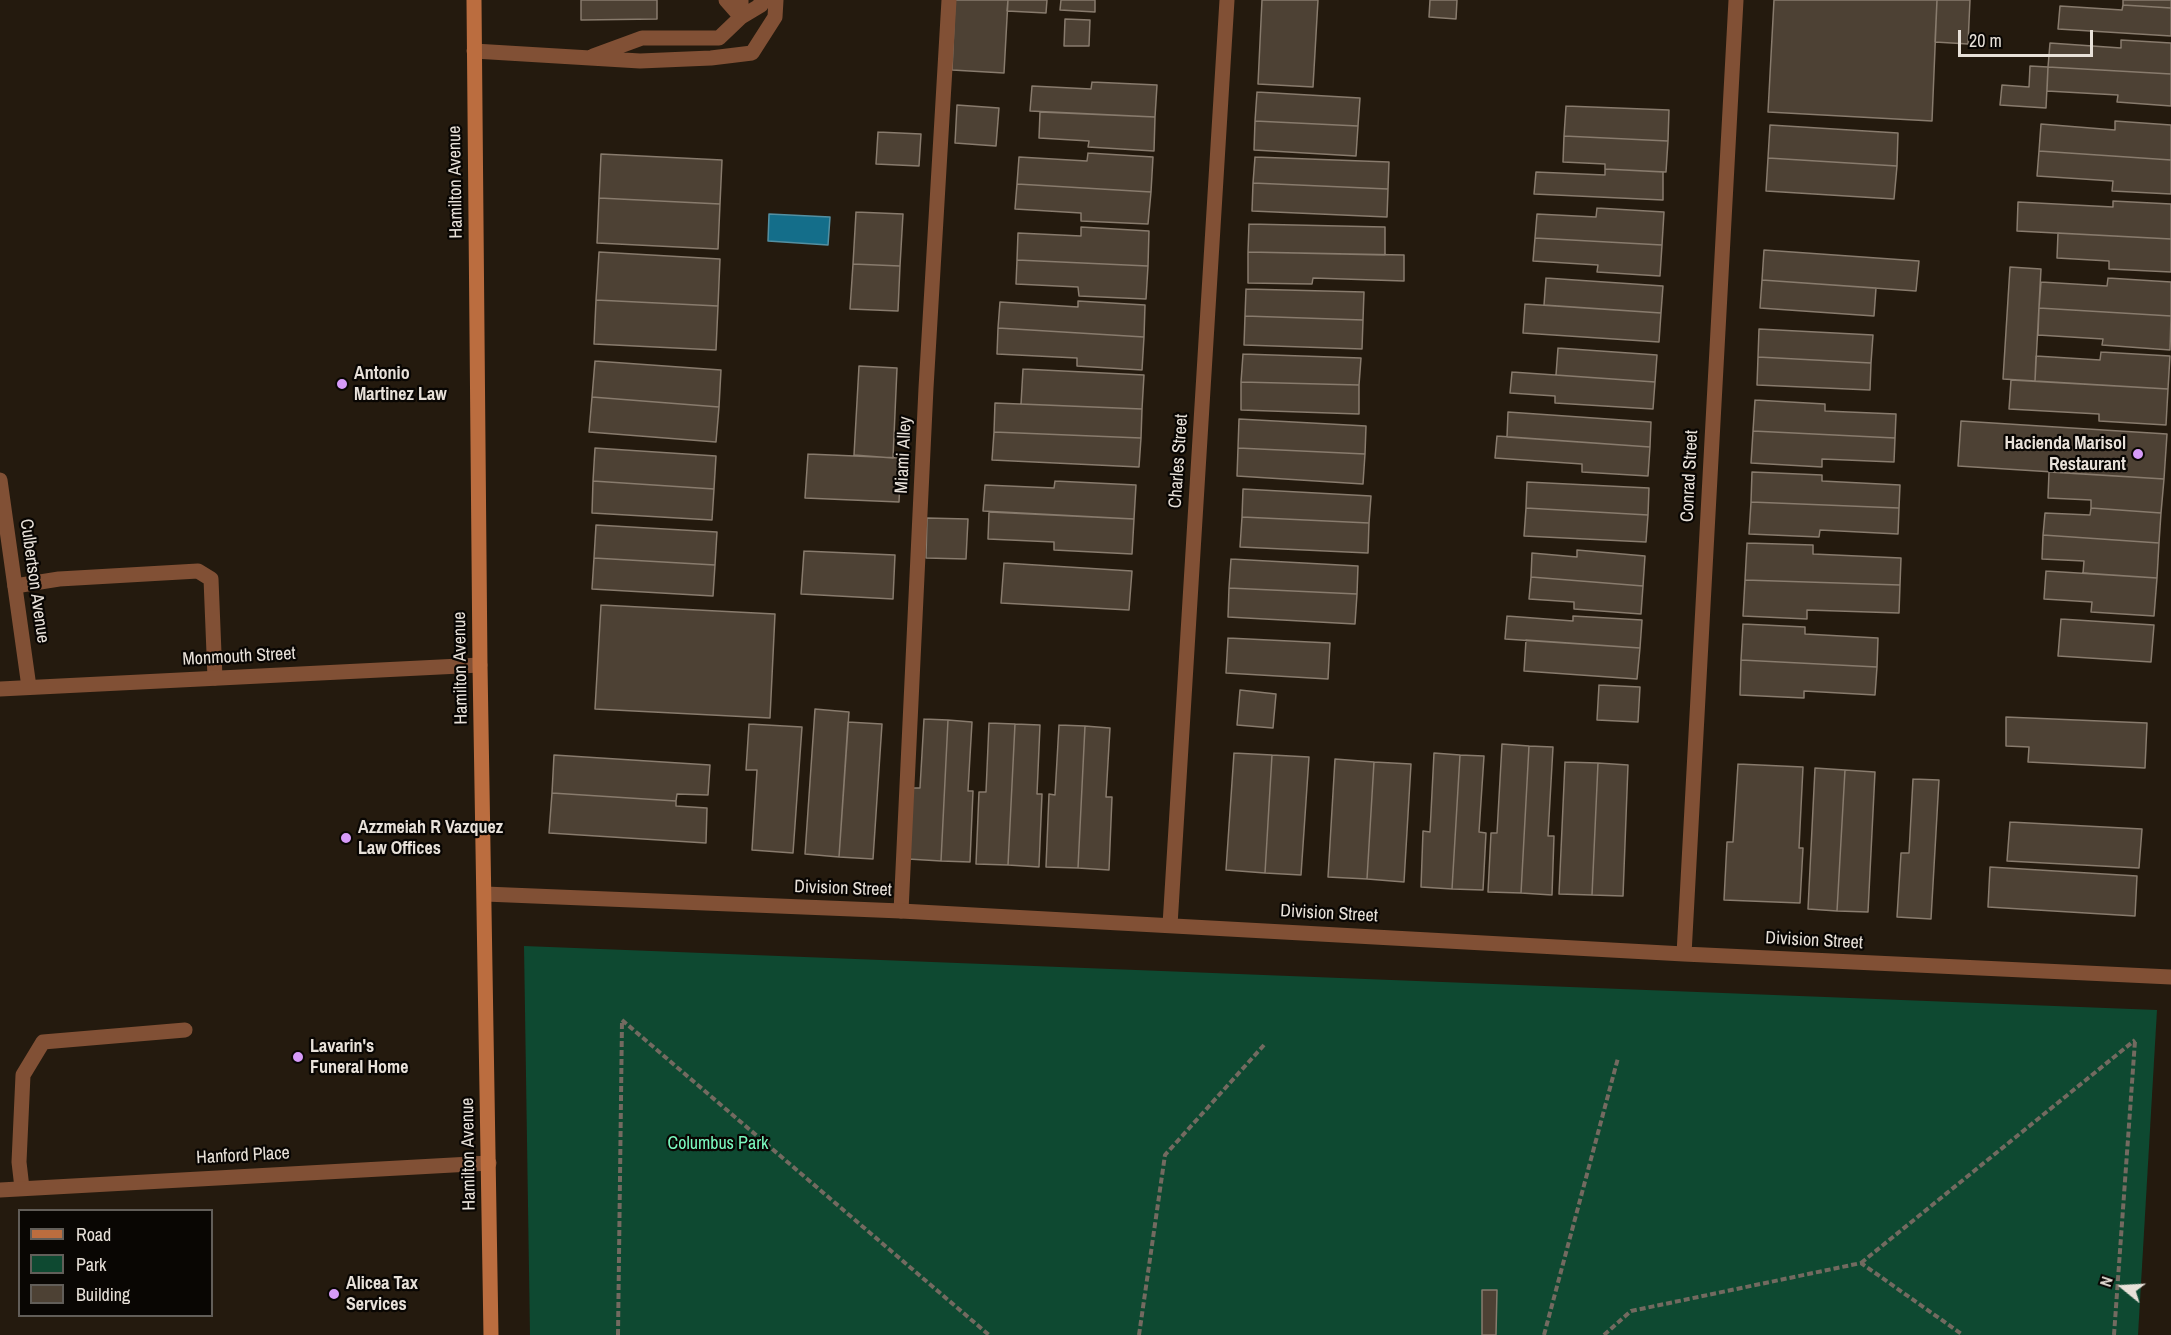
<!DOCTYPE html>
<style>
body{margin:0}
#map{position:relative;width:2171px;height:1335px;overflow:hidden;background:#241a0e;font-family:"Archivo Narrow",sans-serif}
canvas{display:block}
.legend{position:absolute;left:18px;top:1209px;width:195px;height:108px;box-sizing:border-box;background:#090603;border:2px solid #625e59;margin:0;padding:8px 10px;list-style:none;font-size:18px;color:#e8e1d9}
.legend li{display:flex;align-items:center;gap:12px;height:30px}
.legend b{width:30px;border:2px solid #625e59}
.north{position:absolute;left:2093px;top:1257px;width:60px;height:60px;-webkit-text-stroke:4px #090603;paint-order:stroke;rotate:288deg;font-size:16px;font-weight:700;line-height:24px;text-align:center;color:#e8e1d9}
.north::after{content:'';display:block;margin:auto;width:21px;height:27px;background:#e8e1d9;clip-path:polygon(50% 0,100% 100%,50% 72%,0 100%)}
.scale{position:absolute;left:1958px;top:30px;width:135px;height:27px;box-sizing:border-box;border:3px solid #e8e1d9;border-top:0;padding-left:8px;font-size:18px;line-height:21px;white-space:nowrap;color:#e8e1d9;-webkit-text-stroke:4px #090603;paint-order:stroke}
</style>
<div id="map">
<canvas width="2171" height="1335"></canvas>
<ul class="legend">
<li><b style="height:8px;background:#bb6d3f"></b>Road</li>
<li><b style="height:16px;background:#0e4931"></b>Park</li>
<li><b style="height:16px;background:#4d4134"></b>Building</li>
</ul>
<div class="north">N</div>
<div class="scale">20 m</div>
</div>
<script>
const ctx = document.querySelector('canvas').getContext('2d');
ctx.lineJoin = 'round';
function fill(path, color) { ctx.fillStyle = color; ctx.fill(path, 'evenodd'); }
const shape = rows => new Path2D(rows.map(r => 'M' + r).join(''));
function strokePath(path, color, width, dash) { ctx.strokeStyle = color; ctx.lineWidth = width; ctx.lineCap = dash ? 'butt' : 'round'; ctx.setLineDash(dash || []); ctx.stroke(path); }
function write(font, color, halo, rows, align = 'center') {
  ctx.font = font + ' "Archivo Narrow",sans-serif'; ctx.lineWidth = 4.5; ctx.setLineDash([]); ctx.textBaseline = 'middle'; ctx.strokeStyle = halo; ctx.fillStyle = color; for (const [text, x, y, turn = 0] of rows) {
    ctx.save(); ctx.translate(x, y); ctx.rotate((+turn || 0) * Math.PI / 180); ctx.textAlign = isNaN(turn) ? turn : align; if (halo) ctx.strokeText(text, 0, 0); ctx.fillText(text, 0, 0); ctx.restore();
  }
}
const green = shape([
 [524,946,2157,1010,2138,1335,530,1335]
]);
const water = shape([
 [769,214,830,217,828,245,768,241,769,214]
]);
const building = shape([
 [581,0,657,0,657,19,581,20,581,0],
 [955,0,1008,0,1004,73,952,70,955,0],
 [1008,0,1047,0,1046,13,1007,11,1008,0],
 [1061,0,1095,0,1095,12,1060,10,1061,0],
 [1262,0,1318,0,1313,87,1258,84,1262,0],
 [1430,0,1457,0,1456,19,1429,17,1430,0],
 [1774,0,1937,0,1932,121,1768,112,1774,0],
 [1937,0,1970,0,1968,44,1935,42,1937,0],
 [2123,0,2171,0,2171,8,2123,5,2123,0],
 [2123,5,2171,8,2171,36,2058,29,2060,6,2122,10,2123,5],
 [1065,19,1090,20,1089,46,1064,46,1065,19],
 [2121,40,2171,43,2171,74,2048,67,2050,43,2121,48,2121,40],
 [2030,66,2048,67,2046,108,2000,105,2002,85,2029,87,2030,66],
 [2048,67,2171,74,2171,106,2117,102,2118,95,2047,91,2048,67],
 [1092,82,1157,85,1155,117,1030,111,1032,86,1091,89,1092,82],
 [1257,92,1360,98,1358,126,1255,121,1257,92],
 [957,105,999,108,996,146,955,143,957,105],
 [1566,106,1669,110,1668,141,1564,136,1566,106],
 [1040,112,1155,117,1154,151,1088,147,1089,141,1039,138,1040,112],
 [1255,121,1358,126,1356,156,1254,150,1255,121],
 [2115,121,2171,125,2171,160,2039,151,2041,124,2115,130,2115,121],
 [1770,125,1898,133,1897,166,1768,158,1770,125],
 [878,132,921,134,919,166,876,164,878,132],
 [1564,136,1668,141,1666,172,1605,169,1605,164,1563,162,1564,136],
 [2039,151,2171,160,2171,194,2112,191,2113,181,2037,176,2039,151],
 [1088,153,1153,157,1151,192,1017,184,1019,157,1087,161,1088,153],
 [601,154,722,160,720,204,599,198,601,154],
 [1255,157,1389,162,1388,189,1253,183,1255,157],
 [1768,158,1897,166,1894,199,1766,191,1768,158],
 [1605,169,1663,172,1663,200,1534,194,1536,172,1605,175,1605,169],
 [1253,183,1388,189,1387,217,1252,211,1253,183],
 [1017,184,1151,192,1148,224,1081,221,1081,213,1015,209,1017,184],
 [599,198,720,204,718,249,597,243,599,198],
 [2113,201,2171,204,2171,239,2017,231,2018,202,2113,207,2113,201],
 [1597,208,1664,212,1662,245,1535,238,1537,214,1596,217,1597,208],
 [856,212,903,214,900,266,853,264,856,212],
 [1249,224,1385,227,1385,255,1248,252,1249,224],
 [1081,227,1149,231,1148,266,1017,260,1018,233,1081,236,1081,227],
 [2058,233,2171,239,2171,272,2109,269,2109,261,2057,258,2058,233],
 [1535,238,1662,245,1660,276,1597,272,1598,265,1533,261,1535,238],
 [1764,250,1919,261,1916,291,1762,280,1764,250],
 [599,252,720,259,718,306,596,300,599,252],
 [1248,252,1404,255,1404,281,1313,278,1312,284,1248,283,1248,252],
 [1017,260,1148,266,1146,299,1079,296,1078,287,1016,284,1017,260],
 [853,264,900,266,898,311,850,309,853,264],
 [2010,267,2041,269,2035,381,2003,379,2010,267],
 [1546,278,1663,286,1661,313,1544,305,1546,278],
 [2108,278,2171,282,2171,316,2039,308,2041,282,2107,286,2108,278],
 [1762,280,1876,288,1874,316,1760,308,1762,280],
 [1246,289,1364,292,1363,320,1245,316,1246,289],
 [596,300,718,306,716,350,594,344,596,300],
 [1078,301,1145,305,1144,337,998,328,1000,302,1078,307,1078,301],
 [1525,304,1661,313,1659,342,1523,333,1525,304],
 [2039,308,2171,316,2170,350,2102,345,2103,339,2038,335,2039,308],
 [1245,316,1363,320,1362,349,1244,345,1245,316],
 [998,328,1144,337,1142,370,1077,366,1077,358,997,354,998,328],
 [1759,329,1873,335,1871,363,1758,357,1759,329],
 [1558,348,1657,355,1655,382,1556,375,1558,348],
 [2101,352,2170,356,2168,389,2035,381,2036,356,2100,360,2101,352],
 [1243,354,1361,358,1359,385,1241,382,1243,354],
 [1758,357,1871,363,1870,390,1757,385,1758,357],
 [595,361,721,370,719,407,592,397,595,361],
 [859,366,897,368,893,458,854,455,859,366],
 [1023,369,1144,375,1142,409,1021,404,1023,369],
 [1512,372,1655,382,1653,409,1555,403,1555,396,1510,393,1512,372],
 [2011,380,2168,389,2166,425,2099,421,2099,414,2009,409,2011,380],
 [1241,382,1359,385,1359,414,1241,410,1241,382],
 [592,397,719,407,716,442,589,432,592,397],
 [1755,400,1825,404,1825,411,1896,414,1895,438,1753,431,1755,400],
 [995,403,1142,409,1141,438,994,432,995,403],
 [1508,412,1651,422,1650,447,1507,437,1508,412],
 [1239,419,1366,426,1365,454,1238,448,1239,419],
 [1961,421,2167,434,2164,479,1958,466,1961,421],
 [1753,431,1895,438,1894,462,1822,459,1822,467,1751,463,1753,431],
 [994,432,1141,438,1139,467,992,460,994,432],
 [1497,436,1650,447,1648,476,1582,472,1582,464,1495,458,1497,436],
 [595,448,716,456,714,489,593,481,595,448],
 [1238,448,1365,454,1363,484,1237,476,1238,448],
 [808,454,901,458,899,502,805,498,808,454],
 [1752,472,1822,475,1822,481,1900,485,1899,508,1751,502,1752,472],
 [2049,472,2164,479,2161,513,2091,508,2091,500,2048,498,2049,472],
 [593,481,714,489,712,520,592,513,593,481],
 [1055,481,1136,485,1134,519,983,511,985,485,1054,488,1055,481],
 [1527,482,1649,488,1648,515,1526,508,1527,482],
 [1243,489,1371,496,1369,523,1242,517,1243,489],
 [1751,502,1899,508,1898,534,1820,530,1819,537,1749,534,1751,502],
 [1526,508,1648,515,1646,542,1524,536,1526,508],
 [2091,508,2161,513,2159,543,2043,535,2045,513,2090,515,2091,508],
 [989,512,1134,519,1132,554,1054,550,1054,542,988,539,989,512],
 [1242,517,1369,523,1368,553,1240,547,1242,517],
 [927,518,968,519,966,559,926,558,927,518],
 [596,525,717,532,715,565,594,558,596,525],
 [2043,535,2159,543,2157,578,2083,573,2084,561,2042,559,2043,535],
 [1747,543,1813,545,1813,554,1901,558,1900,585,1745,580,1747,543],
 [1577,550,1645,556,1643,586,1531,577,1532,553,1577,557,1577,550],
 [804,551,895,555,893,599,801,594,804,551],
 [594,558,715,565,713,596,592,589,594,558],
 [1231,559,1358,566,1357,594,1229,588,1231,559],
 [1004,563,1132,571,1129,610,1001,603,1004,563],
 [2046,571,2157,578,2154,616,2091,612,2092,602,2044,599,2046,571],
 [1531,577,1643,586,1641,614,1574,609,1574,602,1529,599,1531,577],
 [1745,580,1900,585,1899,613,1807,610,1807,619,1743,616,1745,580],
 [1229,588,1357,594,1355,624,1228,617,1229,588],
 [601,605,775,614,770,718,595,709,601,605],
 [1507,616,1573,621,1573,616,1642,620,1640,648,1505,639,1507,616],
 [2061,619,2154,625,2151,662,2058,656,2061,619],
 [1743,624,1805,627,1805,634,1878,638,1877,667,1741,660,1743,624],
 [1228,638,1330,643,1328,679,1226,673,1228,638],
 [1526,640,1640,648,1637,679,1524,671,1526,640],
 [1741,660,1877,667,1875,695,1804,691,1804,698,1740,695,1741,660],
 [1599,685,1640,687,1638,722,1597,720,1599,685],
 [1240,690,1276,694,1273,728,1237,725,1240,690],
 [815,709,849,712,839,857,805,854,815,709],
 [2006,717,2147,723,2145,768,2028,762,2029,747,2006,746,2006,717],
 [924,719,948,720,941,861,908,859,912,788,920,788,924,719],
 [948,720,972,722,968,791,973,791,970,862,941,861,948,720],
 [848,722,882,724,873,859,839,857,848,722],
 [989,723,1015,724,1008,865,976,864,979,792,986,792,989,723],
 [749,724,802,727,793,853,752,850,757,770,746,770,749,724],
 [1015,724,1040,725,1037,794,1042,794,1039,867,1008,865,1015,724],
 [1059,725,1085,726,1078,868,1046,867,1049,794,1055,795,1059,725],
 [1085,726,1110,728,1106,797,1112,797,1109,870,1078,868,1085,726],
 [1502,744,1529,746,1521,893,1488,892,1491,833,1497,833,1502,744],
 [1529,746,1553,747,1548,836,1554,836,1552,895,1521,893,1529,746],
 [1234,753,1272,755,1265,873,1226,870,1234,753],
 [1434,753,1460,755,1452,889,1421,887,1423,831,1430,832,1434,753],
 [554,755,710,765,708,795,677,794,676,801,552,793,554,755],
 [1272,755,1309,757,1301,875,1265,873,1272,755],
 [1460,755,1484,756,1479,832,1486,833,1483,890,1452,889,1460,755],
 [1335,759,1374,762,1367,879,1328,877,1335,759],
 [1374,762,1411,764,1404,882,1367,879,1374,762],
 [1565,762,1598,763,1592,895,1559,894,1565,762],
 [1598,763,1628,765,1623,896,1592,895,1598,763],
 [1738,764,1803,767,1799,848,1803,848,1800,903,1724,900,1727,842,1733,842,1738,764],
 [1815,768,1845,770,1837,911,1808,909,1815,768],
 [1845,770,1875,772,1868,912,1837,911,1845,770],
 [1913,779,1939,780,1931,919,1897,917,1901,853,1909,853,1913,779],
 [552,793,676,801,676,806,707,808,706,843,549,833,552,793],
 [2010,822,2142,829,2139,868,2007,861,2010,822],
 [1990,867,2137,876,2135,916,1988,907,1990,867],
 [1482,1290,1497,1290,1496,1335,1482,1335,1482,1290]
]);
const path = shape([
 [622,1020,989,1335],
 [1861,1263,2135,1040],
 [618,1335,622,1021],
 [1139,1335,1165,1155,1264,1045],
 [1544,1335,1618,1058],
 [1604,1335,1631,1311,1861,1263,1963,1335],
 [2114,1335,2135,1041]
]);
const service = shape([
 [726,0,741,17,761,5,761,0],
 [474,51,640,61,711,58,752,53,775,17,776,0],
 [593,56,642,38,719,38,741,17,741,0],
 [15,586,59,579,198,571,211,579,215,678],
 [901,911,926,388,949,0],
 [22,1188,19,1162,23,1075,43,1042,185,1030]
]);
const minor = shape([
 [0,480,29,687],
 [0,689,480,665],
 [485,894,901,911,1684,954,2171,977],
 [1170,925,1227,0],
 [1684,954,1736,0],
 [0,1190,489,1163]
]);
const secondary = shape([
 [474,0,480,665,491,1335]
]);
const markers = [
 [342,384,6,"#d79bf9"],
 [2138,454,6,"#d79bf9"],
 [346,838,6,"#d79bf9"],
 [298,1057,6,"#d79bf9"],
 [334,1294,6,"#d79bf9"]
];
const streetNames = [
 ["Hamilton Avenue",456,182,-91],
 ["Miami Alley",904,455,-87],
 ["Charles Street",1179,461,-86],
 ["Conrad Street",1690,476,-87],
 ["Culbertson Avenue",34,581,82],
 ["Monmouth Street",239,657,-3],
 ["Hamilton Avenue",461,668,-91],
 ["Division Street",843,889,2],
 ["Division Street",1329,914,3],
 ["Division Street",1814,941,3],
 ["Hamilton Avenue",469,1154,-91],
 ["Hanford Place",243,1156,-3]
];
const poiNames = [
 ["Antonio",354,374],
 ["Martinez Law",354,395],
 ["Hacienda Marisol",2126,444,"right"],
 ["Restaurant",2126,465,"right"],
 ["Azzmeiah R Vazquez",358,828],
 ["Law Offices",358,849],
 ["Lavarin's",310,1047],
 ["Funeral Home",310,1068],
 ["Alicea Tax",346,1284],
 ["Services",346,1305]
];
const parkNames = [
 ["Columbus Park",718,1144]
];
fill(green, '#0e4931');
fill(water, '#146e8a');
strokePath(water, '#5490a2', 1.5);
fill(building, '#4d4134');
strokePath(building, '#887b6d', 1.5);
strokePath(path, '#736a60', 4, [6, 3]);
strokePath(service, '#815035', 15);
strokePath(minor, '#815035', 15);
strokePath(secondary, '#bb6d3f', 15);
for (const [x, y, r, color] of markers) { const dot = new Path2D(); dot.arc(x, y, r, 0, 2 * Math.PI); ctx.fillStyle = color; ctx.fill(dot); strokePath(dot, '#090603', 2); }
write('18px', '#e8e1d9', '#090603', streetNames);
write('bold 18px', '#e8e1d9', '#090603', poiNames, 'left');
write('18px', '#7cfbc0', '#090603', parkNames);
</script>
